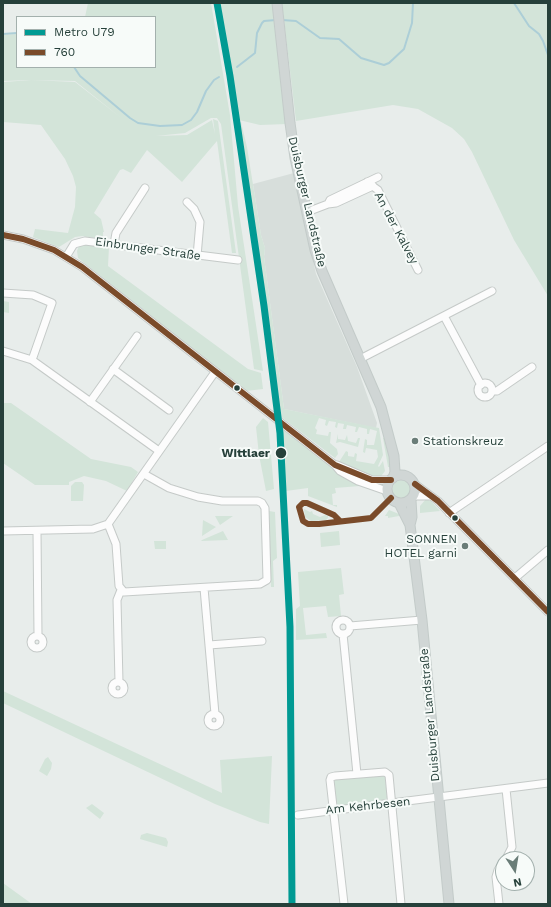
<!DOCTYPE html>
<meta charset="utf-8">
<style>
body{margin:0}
#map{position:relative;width:551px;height:907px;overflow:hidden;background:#e8edeb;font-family:"Work Sans",sans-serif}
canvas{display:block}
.frame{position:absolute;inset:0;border:4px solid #26403a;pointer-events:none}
.legend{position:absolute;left:16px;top:16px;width:140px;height:52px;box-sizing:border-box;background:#f7fbf9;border:1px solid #a3b0ad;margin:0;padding:5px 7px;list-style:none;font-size:12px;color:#26403a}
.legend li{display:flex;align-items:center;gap:8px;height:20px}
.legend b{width:20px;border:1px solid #a3b0ad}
.north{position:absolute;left:495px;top:851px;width:40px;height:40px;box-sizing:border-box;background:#f7fbf9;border:1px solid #a3b0ad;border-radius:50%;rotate:168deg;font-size:11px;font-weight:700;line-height:16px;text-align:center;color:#26403a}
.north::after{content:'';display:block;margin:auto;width:14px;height:18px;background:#6a7d78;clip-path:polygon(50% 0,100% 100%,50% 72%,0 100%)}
</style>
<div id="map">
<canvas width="551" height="907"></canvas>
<div class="frame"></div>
<ul class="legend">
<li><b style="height:5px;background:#009a93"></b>Metro U79</li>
<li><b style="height:5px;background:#7a4b2a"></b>760</li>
</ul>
<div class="north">N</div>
</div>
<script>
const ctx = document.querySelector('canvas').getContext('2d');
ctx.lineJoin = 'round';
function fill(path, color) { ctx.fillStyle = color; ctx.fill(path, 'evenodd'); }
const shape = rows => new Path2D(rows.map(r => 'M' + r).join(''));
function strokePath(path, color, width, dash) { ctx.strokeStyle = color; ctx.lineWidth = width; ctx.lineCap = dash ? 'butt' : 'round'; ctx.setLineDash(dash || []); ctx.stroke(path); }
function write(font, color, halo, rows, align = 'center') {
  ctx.font = font + ' "Work Sans",sans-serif'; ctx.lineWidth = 4; ctx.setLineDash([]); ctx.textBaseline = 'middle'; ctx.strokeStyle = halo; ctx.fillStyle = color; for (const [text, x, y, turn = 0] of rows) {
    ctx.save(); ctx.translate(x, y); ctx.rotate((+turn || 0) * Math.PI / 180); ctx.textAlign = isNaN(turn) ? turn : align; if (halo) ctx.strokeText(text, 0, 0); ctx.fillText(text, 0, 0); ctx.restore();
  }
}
const built = shape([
 [294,173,316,274,357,367,377,423,376,428,284,409,264,257,265,248,261,235,253,184]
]);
const green = shape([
 [88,3,211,3,230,115,238,206,263,371,254,369,221,124,217,118,211,118,185,133,156,136,187,135,212,120,215,134,213,119,218,121,236,253,232,253,217,141,182,182,147,150,131,173,123,169,120,170,94,213,101,219,104,232,103,232,103,239,82,236,75,237,59,247,33,237,35,229,68,233,75,207,76,187,73,176,65,159,41,125,3,122,4,82,31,80,75,82,120,117,75,81,31,80,3,81,3,35,17,34,17,67,155,67,155,17,85,17],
 [220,3,274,3,287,124,260,125,239,120],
 [282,3,548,3,548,296,514,240,472,152,464,139,452,128,418,109,393,105,296,121],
 [241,122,247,147,261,235,265,248,264,257,284,409,379,428,383,455,378,466,379,467,383,461,385,471,379,479,367,476,364,472,339,462,346,451,348,452,348,456,354,457,355,453,357,454,356,461,374,464,378,457,377,450,366,448,365,453,363,452,365,439,367,440,367,445,374,445,377,431,370,429,369,434,367,434,367,429,359,427,357,432,355,432,356,427,347,425,346,429,343,429,344,424,338,423,337,428,335,427,336,422,329,421,327,426,325,425,326,420,319,418,315,428,317,430,316,434,328,436,329,432,331,432,330,443,337,449,338,454,335,458,280,416,261,268,239,123],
 [86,244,109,247,108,266,248,369,261,373,263,389,246,391,78,258,77,251,79,246],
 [3,301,9,302,9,313,3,312],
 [3,403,11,403,91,459,131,467,138,472,127,491,106,481,84,476,69,482,69,485,35,485,3,463],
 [263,418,268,422,274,489,266,491,259,455,256,427],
 [281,428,322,460,360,484,360,486,335,488,336,493,332,494,333,505,337,505,337,507,308,496,308,488,286,491],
 [338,434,338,439,345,440,347,435,348,441,356,443,358,438,360,438,358,447,340,442,336,443],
 [385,437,392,467,388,467,383,438],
 '392 490a10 10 0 1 1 20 0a10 10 0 1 1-20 0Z',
 [75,482,82,482,84,485,83,501,71,501,71,486],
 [426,499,431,501,440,511,420,513,420,506],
 [304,509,310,512,312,511,313,514,320,517,325,515,328,516,328,518,326,520,311,521,305,517],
 [389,510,399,514,399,516,388,518,388,516,385,516],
 [269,511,275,512,277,558,273,561,274,587,271,587],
 [215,516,233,516,220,525],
 [203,520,216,527,202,536],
 [223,531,228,540,201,541,202,540],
 [339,531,340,545,321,547,320,533],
 [154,541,166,541,166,549,155,549],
 [341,568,344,594,339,595,341,616,328,617,326,606,303,608,306,635,326,633,327,638,296,640,296,609,300,606,298,572],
 [3,691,222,793,220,760,272,756,269,824,260,822,215,804,3,703],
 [48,757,52,763,51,769,47,776,39,771,45,759],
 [382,775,385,777,387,798,385,801,336,806,333,780],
 [92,804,104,813,100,819,86,808],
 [147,833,166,838,168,842,167,847,140,839,141,835],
 [3,883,32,904,3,904]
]);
const stream = shape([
 [514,3,529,26,539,34,543,41,548,55],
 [282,20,296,21,320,38,339,39,361,58,384,65,389,63,404,49,412,23,413,3],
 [3,34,17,33],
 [74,67,80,76,130,118,138,123,160,126,182,125,191,120,197,112,206,91,214,80,219,77],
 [237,67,255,53,257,33,262,23,264,21,276,20]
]);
const minor = shape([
 [367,182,378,190,418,270],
 [187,202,194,209,200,222,197,256],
 [328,204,336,203,373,186],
 [307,212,328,204,330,200,378,177],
 [3,235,23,239,54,250,82,267,335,465,340,471,358,481,384,490,388,493],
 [114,244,116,233,145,188],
 [66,257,74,244,85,241,238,260],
 [3,293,33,295,52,303,32,360],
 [444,316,481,385],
 [3,351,32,360,159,451],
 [360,359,492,291],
 [113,369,169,410],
 '478 390a7 7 0 1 1 14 0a7 7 0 1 1-14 0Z',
 [492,391,497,391,532,367],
 [90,402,137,336],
 [337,465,372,480,391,480],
 [415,484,438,501,548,612],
 [414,496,431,496],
 [449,513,548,446],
 [108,524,116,544,119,586,124,592,260,584,267,580,265,508,262,503,258,501,222,501,198,497,169,488,144,474],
 [3,531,93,529,108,524,215,372],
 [37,531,38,636],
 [515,578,548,550],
 [204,588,215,714],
 '336 627a7 7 0 1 1 14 0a7 7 0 1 1-14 0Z',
 [350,626,422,620],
 [343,634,357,774],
 '31 642a6 6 0 1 1 12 0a6 6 0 1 1-12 0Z',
 [209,645,262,641],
 '112 688a6 6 0 1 1 12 0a6 6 0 1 1-12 0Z',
 [119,682,117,600,121,590],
 '208 720a6 6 0 1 1 12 0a6 6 0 1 1-12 0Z',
 [298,815,548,783],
 [506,859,512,847,506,789],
 [344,904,330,780,331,777,335,776,385,772,389,775,401,904],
 [499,904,496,877,498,870,503,863]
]);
const major = shape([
 [277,3,290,123,295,158,315,250,322,271,381,407,394,456,395,472,393,478],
 '387 489a14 14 0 1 1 28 0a14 14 0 1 1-28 0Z',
 [411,500,412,517,410,525,422,620,449,904],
 [399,503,410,525]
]);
const bus1 = shape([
 [3,235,23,239,54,250,82,267,335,465,372,480,391,480],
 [415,484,438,501,548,612],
 [340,521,334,515,307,503,303,503,299,507,303,521,308,524,319,524,371,518,391,498]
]);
const metro1 = shape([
 [217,3,230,76,264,306,280,433,290,627,292,904]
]);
const markers = [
 [237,388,3.5,"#26403a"],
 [415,441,4,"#6a7d78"],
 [281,453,6,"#26403a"],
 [455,518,3.5,"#26403a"],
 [465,546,4,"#6a7d78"]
];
const streetNames = [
 ["Duisburger Landstraße",307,202,77],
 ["An der Kalvey",396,228,62],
 ["Einbrunger Straße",148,249,8],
 ["Duisburger Landstraße",430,715,-95],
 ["Am Kehrbesen",368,806,-6]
];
const poiNames = [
 ["Stationskreuz",423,441],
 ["SONNEN",457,539,"right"],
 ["HOTEL garni",457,553,"right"]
];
const stopNames = [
 ["Wittlaer",270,453]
];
fill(built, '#d7dedb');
fill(green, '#d3e4d9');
strokePath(stream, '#acced7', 2);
strokePath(minor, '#c5cac8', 9);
strokePath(major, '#c3cbc9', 11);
strokePath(minor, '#fcfcfc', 7);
strokePath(major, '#d0d6d5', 9);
strokePath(bus1, '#7a4b2a', 6);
strokePath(metro1, '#009a93', 7);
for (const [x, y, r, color] of markers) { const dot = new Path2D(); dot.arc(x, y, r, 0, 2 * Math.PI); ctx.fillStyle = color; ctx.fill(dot); strokePath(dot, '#f7fbf9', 1.5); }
write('12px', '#26403a', '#f7fbf9', streetNames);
write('12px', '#26403a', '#f7fbf9', poiNames, 'left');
write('bold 12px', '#26403a', '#f7fbf9', stopNames, 'right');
</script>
